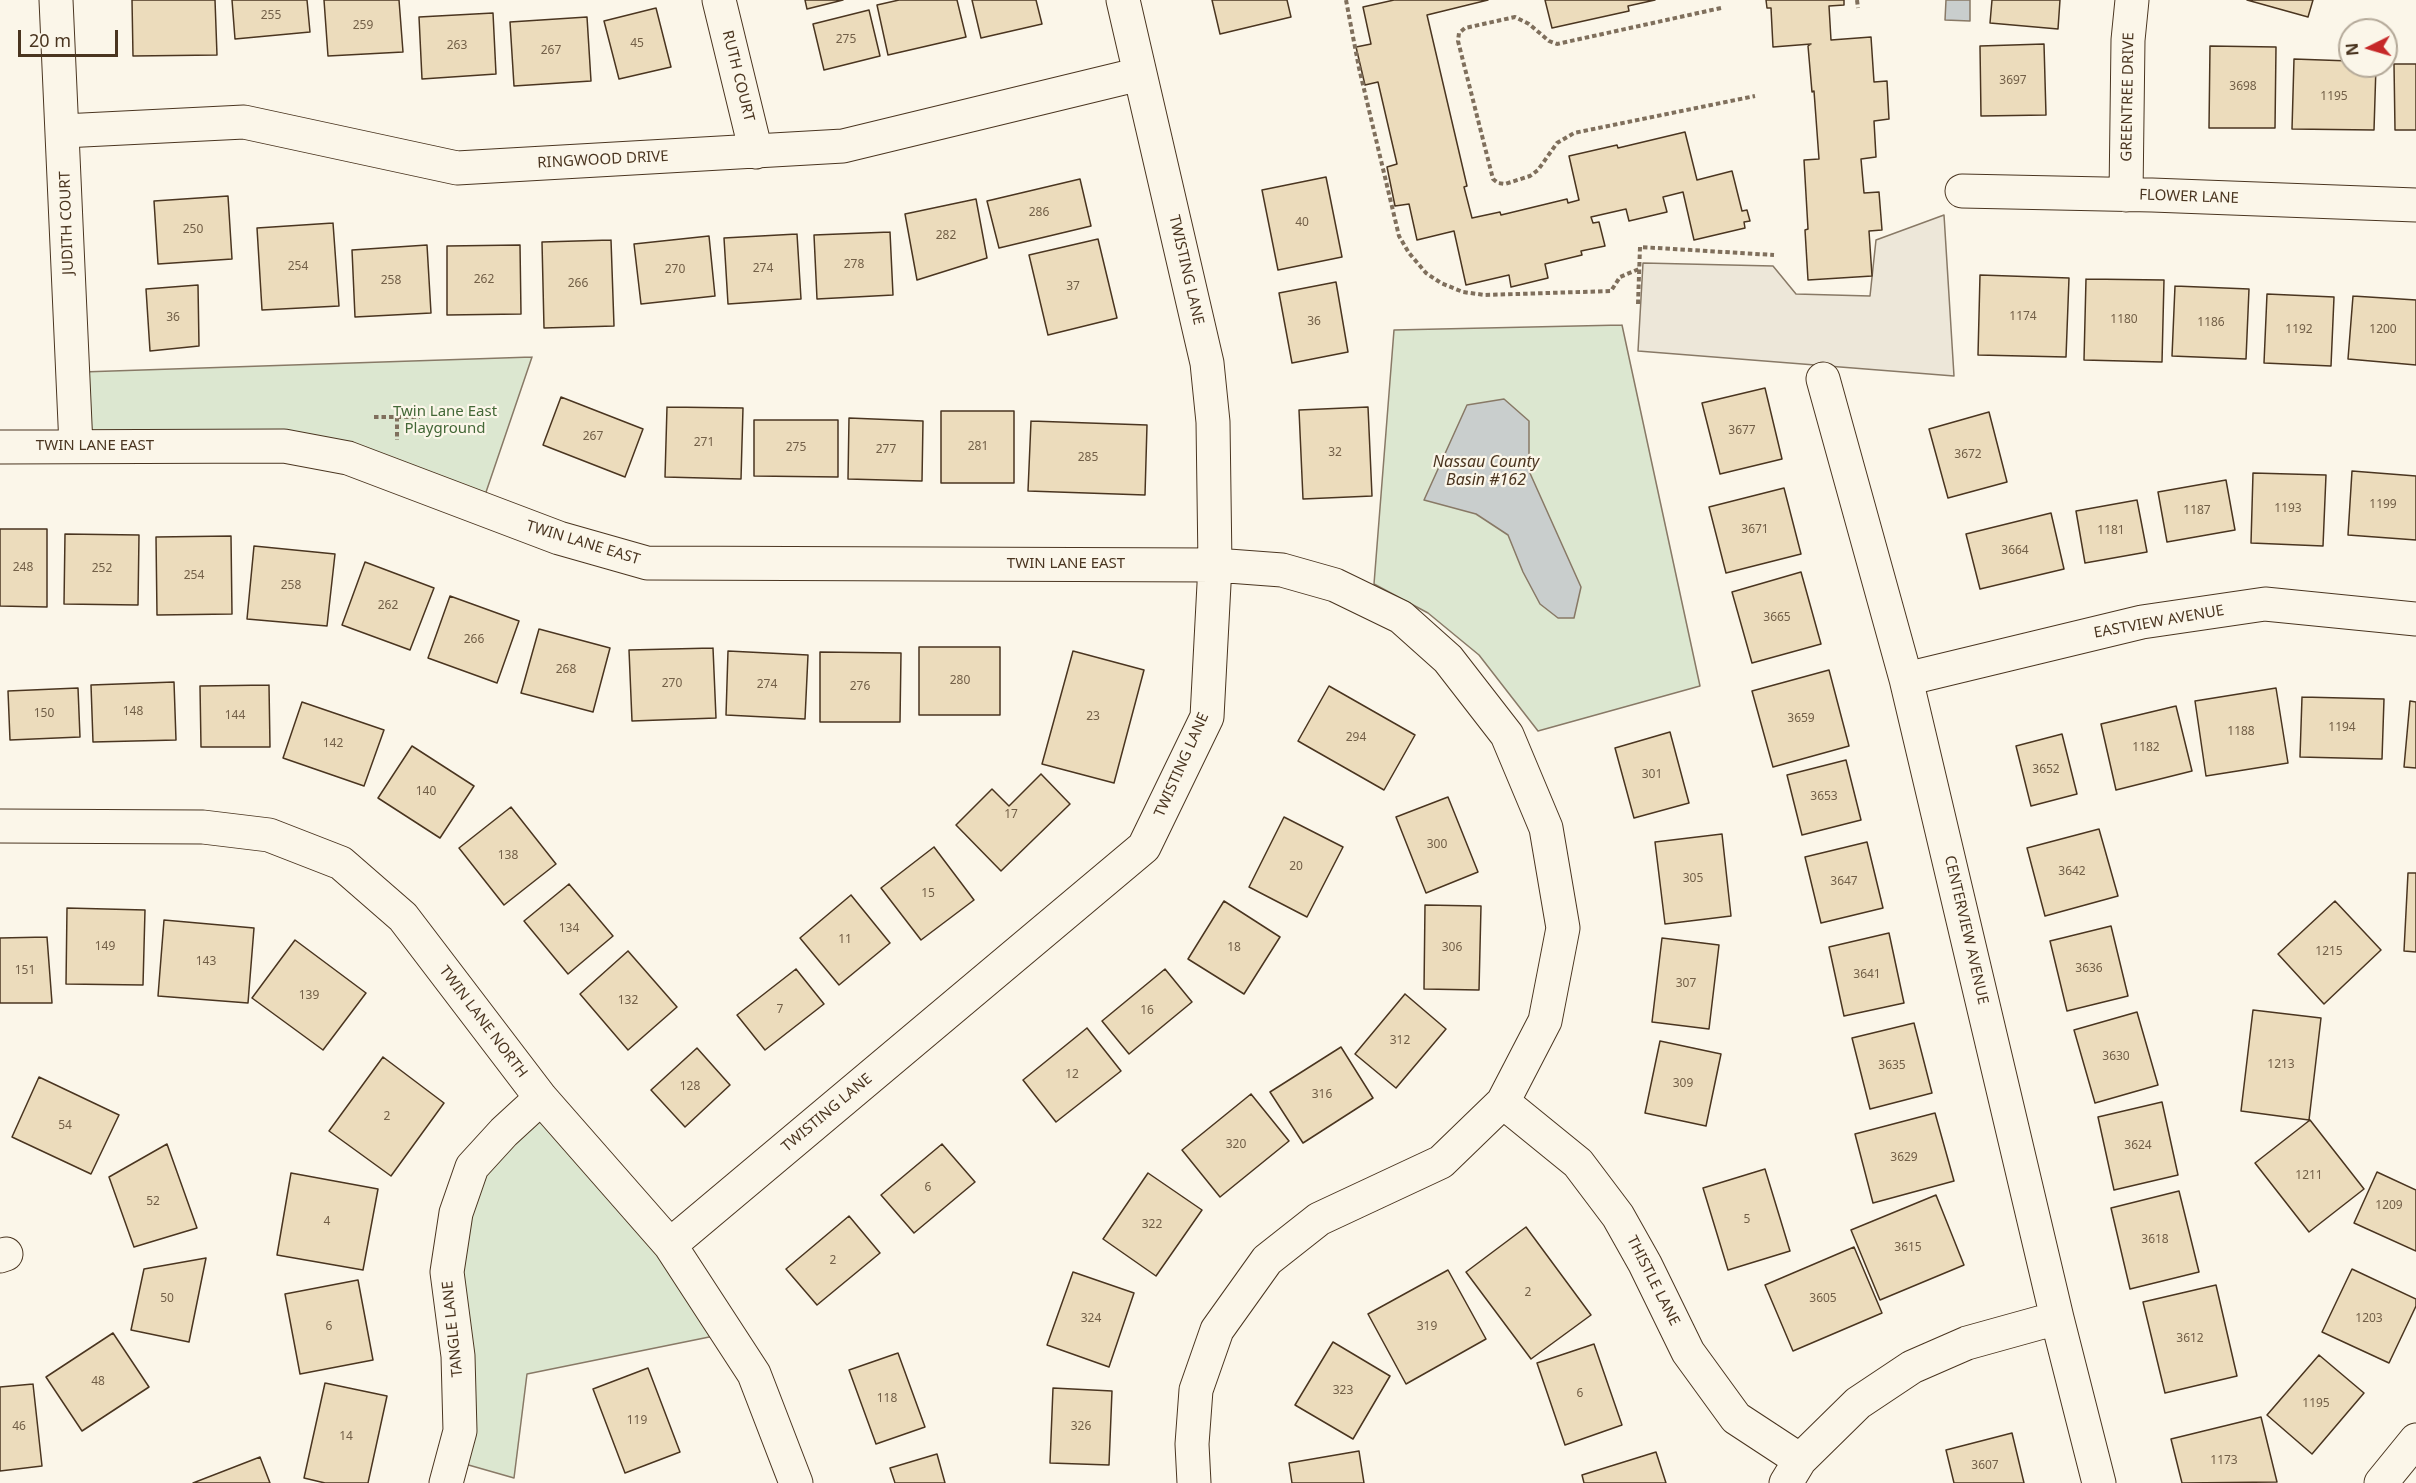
<!DOCTYPE html>
<style>
body{margin:0}
#map{position:relative;width:2416px;height:1483px;overflow:hidden;background:#fbf6e9;font-family:"Noto Sans",sans-serif}
canvas{display:block}
.north{position:absolute;left:2338px;top:18px;width:60px;height:60px;box-sizing:border-box;background:#fbf6e9;border:2px solid #b4a999;border-radius:50%;rotate:265deg;font-size:16px;font-weight:700;line-height:24px;text-align:center;color:#4a3520}
.north::after{content:'';display:block;margin:auto;width:21px;height:27px;background:#c62828;clip-path:polygon(50% 0,100% 100%,50% 72%,0 100%)}
.scale{position:absolute;left:18px;top:30px;width:100px;height:27px;box-sizing:border-box;border:3px solid #4a3520;border-top:0;padding-left:8px;font-size:18px;line-height:21px;white-space:nowrap;color:#4a3520;-webkit-text-stroke:4px #fbf6e9;paint-order:stroke}
</style>
<div id="map">
<canvas width="2416" height="1483"></canvas>
<div class="north">N</div>
<div class="scale">20 m</div>
</div>
<script>
const ctx = document.querySelector('canvas').getContext('2d');
ctx.lineJoin = 'round';
function fill(path, color) { ctx.fillStyle = color; ctx.fill(path, 'evenodd'); }
const shape = rows => new Path2D(rows.map(r => 'M' + r).join(''));
function strokePath(path, color, width, dash) { ctx.strokeStyle = color; ctx.lineWidth = width; ctx.lineCap = dash ? 'butt' : 'round'; ctx.setLineDash(dash || []); ctx.stroke(path); }
function write(font, color, halo, rows, align = 'center') {
  ctx.font = font + ' "Noto Sans",sans-serif'; ctx.lineWidth = 4.5; ctx.setLineDash([]); ctx.textBaseline = 'middle'; ctx.strokeStyle = halo; ctx.fillStyle = color; for (const [text, x, y, turn = 0] of rows) {
    ctx.save(); ctx.translate(x, y); ctx.rotate((+turn || 0) * Math.PI / 180); ctx.textAlign = isNaN(turn) ? turn : align; if (halo) ctx.strokeText(text, 0, 0); ctx.fillText(text, 0, 0); ctx.restore();
  }
}
const green = shape([
 [1622,325,1700,686,1538,731,1479,655,1428,613,1374,584,1394,330,1622,325],
 [532,357,483,501,359,452,84,438,82,372,532,357],
 [541,1102,724,1334,527,1374,514,1478,458,1462,460,1214,476,1169,541,1102]
]);
const parking = shape([
 [1944,215,1954,376,1638,351,1643,263,1773,266,1796,294,1870,296,1876,240,1944,215]
]);
const water = shape([
 [1946,0,1970,0,1970,21,1945,20,1946,0],
 [1504,399,1529,421,1529,471,1581,587,1574,618,1558,618,1540,604,1523,572,1508,535,1476,514,1424,500,1467,405,1504,399]
]);
const building = shape([
 [132,0,215,0,217,55,133,56,132,0],
 [232,0,307,0,310,32,235,39,232,0],
 [324,0,399,0,403,52,328,56,324,0],
 [805,0,843,0,807,9,805,0],
 [899,0,957,0,966,37,888,55,877,5,899,0],
 [972,0,1036,0,1042,24,981,38,972,0],
 [1212,0,1287,0,1291,17,1220,34,1212,0],
 [1394,0,1488,0,1427,15,1467,186,1464,187,1472,218,1500,212,1501,215,1567,199,1568,203,1579,200,1569,156,1617,145,1618,148,1685,132,1697,180,1732,171,1742,211,1747,210,1750,221,1744,222,1745,228,1694,240,1683,192,1663,197,1667,212,1629,221,1626,209,1591,217,1593,223,1599,222,1605,246,1581,251,1582,255,1545,264,1548,278,1511,287,1509,275,1466,285,1454,231,1417,240,1409,204,1395,206,1387,167,1397,164,1378,82,1365,85,1356,47,1371,44,1363,7,1394,0],
 [1545,0,1655,0,1628,6,1629,11,1552,28,1545,0],
 [1766,0,1844,0,1844,5,1829,6,1831,40,1871,37,1874,82,1887,81,1889,119,1874,121,1876,157,1861,159,1864,193,1879,192,1882,230,1869,231,1872,276,1808,280,1805,230,1808,229,1804,160,1819,159,1814,91,1812,92,1808,46,1811,44,1773,47,1771,8,1767,8,1766,0],
 [1992,0,2060,0,2058,29,1990,23,1992,0],
 [2247,0,2313,0,2308,17,2247,0],
 [656,8,671,67,619,79,604,21,656,8],
 [869,10,880,56,824,70,813,24,869,10],
 [493,13,496,74,422,79,419,17,493,13],
 [587,17,591,81,514,86,510,22,587,17],
 [2044,44,2046,115,1981,116,1980,46,2044,44],
 [2210,46,2276,47,2275,128,2209,128,2210,46],
 [2294,59,2350,61,2350,66,2376,66,2374,130,2292,129,2294,59],
 [2394,64,2416,64,2416,130,2395,130,2394,64],
 [1326,177,1342,257,1278,270,1262,190,1326,177],
 [1080,179,1091,226,999,248,987,201,1080,179],
 [228,196,232,259,158,264,154,201,228,196],
 [976,199,987,258,917,280,905,214,976,199],
 [333,223,339,306,262,310,257,228,333,223],
 [890,232,893,295,817,299,814,235,890,232],
 [797,234,801,299,728,304,724,238,797,234],
 [709,236,715,296,641,304,634,244,709,236],
 [1098,239,1117,318,1048,335,1029,255,1098,239],
 [611,240,614,326,544,328,542,242,611,240],
 [427,245,431,313,355,317,352,250,427,245],
 [520,245,521,314,447,315,447,246,520,245],
 [1980,275,2069,278,2066,357,1978,355,1980,275],
 [2086,279,2164,280,2162,362,2084,360,2086,279],
 [1336,282,1348,352,1292,363,1279,293,1336,282],
 [198,285,199,346,150,351,146,289,198,285],
 [2175,286,2249,289,2246,359,2172,356,2175,286],
 [2267,294,2334,297,2331,366,2264,363,2267,294],
 [2353,296,2416,300,2416,365,2348,359,2353,296],
 [1765,388,1782,459,1720,474,1702,403,1765,388],
 [561,397,643,429,625,477,543,445,561,397],
 [667,407,743,408,741,479,665,477,667,407],
 [1368,407,1372,496,1303,499,1299,410,1368,407],
 [941,411,1014,411,1014,483,941,483,941,411],
 [1989,412,2007,482,1948,498,1929,429,1989,412],
 [849,418,923,421,922,481,848,479,849,418],
 [754,420,838,420,838,477,754,476,754,420],
 [1031,421,1147,425,1145,495,1028,491,1031,421],
 [2352,471,2416,476,2416,540,2348,535,2352,471],
 [2253,473,2326,475,2323,546,2251,543,2253,473],
 [2226,480,2235,530,2167,542,2158,492,2226,480],
 [1784,488,1801,554,1726,573,1709,507,1784,488],
 [2137,500,2147,552,2085,563,2076,511,2137,500],
 [2051,513,2064,569,1980,589,1966,534,2051,513],
 [0,529,47,529,47,607,0,606,0,529],
 [65,534,139,535,138,605,64,604,65,534],
 [231,536,232,614,157,615,156,537,231,536],
 [254,546,335,554,327,626,247,619,254,546],
 [365,562,434,588,410,650,342,625,365,562],
 [1801,572,1821,644,1752,663,1732,592,1801,572],
 [450,596,519,621,497,683,428,658,450,596],
 [539,629,610,648,593,712,521,693,539,629],
 [919,647,1000,647,1000,715,919,715,919,647],
 [713,648,716,718,632,721,629,650,713,648],
 [728,651,808,655,805,719,726,715,728,651],
 [1073,651,1144,670,1114,783,1042,764,1073,651],
 [820,652,901,653,900,722,820,722,820,652],
 [1829,670,1849,746,1773,767,1752,691,1829,670],
 [174,682,176,740,93,742,91,685,174,682],
 [269,685,270,747,201,747,200,686,269,685],
 [1329,686,1415,735,1384,790,1298,741,1329,686],
 [78,688,80,737,10,740,8,691,78,688],
 [2276,688,2288,763,2206,776,2195,701,2276,688],
 [2302,697,2384,699,2382,759,2300,757,2302,697],
 [2410,701,2416,702,2416,768,2404,767,2410,701],
 [302,702,384,730,364,786,283,758,302,702],
 [2176,706,2192,771,2116,790,2101,724,2176,706],
 [1670,732,1689,803,1634,818,1615,748,1670,732],
 [2062,734,2077,794,2031,806,2016,746,2062,734],
 [412,746,474,786,440,838,378,798,412,746],
 [1846,760,1861,820,1802,835,1787,775,1846,760],
 [1041,774,1070,804,1001,871,956,825,992,789,1009,806,1041,774],
 [1448,797,1478,872,1426,893,1396,817,1448,797],
 [511,807,556,864,504,905,459,848,511,807],
 [1284,817,1343,847,1307,917,1249,887,1284,817],
 [2099,829,2118,896,2045,916,2027,848,2099,829],
 [1722,834,1731,916,1665,924,1655,842,1722,834],
 [1867,842,1883,908,1821,923,1805,857,1867,842],
 [934,847,974,900,921,940,881,888,934,847],
 [2408,873,2416,873,2416,952,2404,951,2408,873],
 [569,884,613,936,568,974,524,921,569,884],
 [851,895,890,943,839,985,800,938,851,895],
 [1224,901,1280,937,1244,994,1188,959,1224,901],
 [2335,901,2381,950,2324,1004,2278,954,2335,901],
 [1425,905,1481,906,1479,990,1424,989,1425,905],
 [67,908,145,910,143,985,66,984,67,908],
 [164,920,254,928,248,1003,158,996,164,920],
 [2111,926,2128,996,2067,1011,2050,941,2111,926],
 [1889,933,1904,1003,1844,1016,1829,947,1889,933],
 [47,937,52,1003,0,1003,0,938,47,937],
 [1662,938,1719,945,1709,1029,1652,1022,1662,938],
 [295,940,366,993,323,1050,252,998,295,940],
 [628,951,677,1007,628,1050,580,994,628,951],
 [796,969,824,1004,765,1050,737,1015,796,969],
 [1165,969,1192,1002,1129,1054,1102,1021,1165,969],
 [1405,994,1446,1029,1396,1088,1355,1054,1405,994],
 [2253,1010,2321,1018,2309,1120,2241,1111,2253,1010],
 [2137,1012,2158,1085,2095,1103,2074,1030,2137,1012],
 [1914,1023,1932,1093,1870,1109,1852,1038,1914,1023],
 [1087,1028,1121,1071,1056,1122,1023,1080,1087,1028],
 [1660,1041,1721,1054,1706,1126,1645,1113,1660,1041],
 [1341,1047,1373,1098,1303,1143,1270,1092,1341,1047],
 [697,1048,730,1085,685,1127,651,1090,697,1048],
 [383,1057,444,1103,391,1176,329,1131,383,1057],
 [39,1077,119,1115,91,1174,12,1137,39,1077],
 [1251,1094,1289,1141,1220,1197,1182,1150,1251,1094],
 [2162,1102,2178,1175,2114,1190,2098,1117,2162,1102],
 [1935,1113,1954,1181,1873,1203,1855,1134,1935,1113],
 [2310,1120,2364,1189,2309,1232,2255,1163,2310,1120],
 [167,1144,197,1228,134,1247,109,1177,167,1144],
 [942,1144,975,1182,914,1233,881,1195,942,1144],
 [1765,1169,1790,1251,1728,1270,1703,1188,1765,1169],
 [2377,1172,2416,1190,2416,1251,2354,1223,2377,1172],
 [291,1173,378,1189,363,1270,277,1255,291,1173],
 [1148,1173,1202,1210,1156,1276,1103,1239,1148,1173],
 [2179,1191,2199,1272,2130,1289,2111,1208,2179,1191],
 [1936,1195,1964,1265,1880,1300,1851,1230,1936,1195],
 [849,1216,880,1253,817,1305,786,1269,849,1216],
 [1526,1227,1591,1315,1531,1359,1466,1272,1526,1227],
 [1854,1247,1882,1313,1793,1351,1765,1285,1854,1247],
 [206,1258,189,1342,131,1330,144,1269,206,1258],
 [2352,1269,2416,1299,2416,1306,2389,1363,2322,1332,2352,1269],
 [1448,1270,1486,1339,1406,1384,1368,1314,1448,1270],
 [1073,1272,1134,1293,1109,1367,1047,1345,1073,1272],
 [358,1280,373,1360,300,1374,285,1294,358,1280],
 [2216,1285,2237,1376,2165,1393,2143,1302,2216,1285],
 [113,1333,149,1387,82,1431,46,1377,113,1333],
 [1333,1342,1390,1376,1353,1439,1295,1405,1333,1342],
 [1594,1344,1622,1425,1565,1445,1537,1363,1594,1344],
 [898,1353,925,1427,876,1444,849,1370,898,1353],
 [2319,1355,2364,1393,2312,1454,2267,1415,2319,1355],
 [648,1368,680,1452,625,1473,593,1389,648,1368],
 [325,1383,387,1396,368,1483,325,1483,304,1478,325,1383],
 [33,1384,42,1466,0,1471,0,1387,33,1384],
 [1053,1388,1112,1391,1109,1465,1050,1463,1053,1388],
 [2261,1417,2277,1482,2182,1483,2171,1439,2261,1417],
 [2012,1433,2024,1483,1954,1483,1946,1450,2012,1433],
 [1359,1451,1364,1483,1292,1483,1289,1463,1359,1451],
 [1656,1452,1666,1483,1584,1483,1582,1475,1656,1452],
 [937,1454,945,1483,895,1483,890,1468,937,1454],
 [260,1457,270,1483,193,1483,260,1457]
]);
const path = shape([
 [1346,0,1359,68,1399,236,1409,253,1426,273,1441,283,1463,292,1485,295,1611,291,1620,277,1639,269],
 [1857,0,1858,8],
 [1721,8,1557,44,1549,41,1529,24,1515,17,1465,28,1459,33,1458,41,1493,179,1498,183,1505,184,1530,176,1538,170,1557,143,1574,133,1755,96],
 [1638,304,1640,247,1774,255],
 [374,417,420,417],
 [397,417,397,440]
]);
const minor = shape([
 [56,0,76,446],
 [719,0,756,152],
 [63,131,244,122,457,168,843,146,1140,74],
 [1962,191,2152,195,2416,205],
 [2126,195,2128,40,2132,0],
 [1823,379,1906,679,2057,1318,2099,1483],
 [0,447,284,446,348,458,559,538,647,563,1215,565,1282,570,1335,585,1401,617,1448,659,1507,735,1546,828,1563,928,1545,1021,1503,1102,1441,1162,1319,1219,1267,1260,1217,1330,1196,1390,1192,1444,1194,1483],
 [1906,679,2142,622,2265,604,2416,619],
 [0,826,203,827,269,835,341,863,403,917,541,1098,670,1245,754,1374,796,1483],
 [1503,1102,1578,1163,1618,1216,1645,1264,1688,1352,1736,1418,1800,1460],
 [670,1245,1144,847,1207,717,1215,565,1213,422,1207,363,1123,0],
 [0,1256,6,1254],
 [446,1483,460,1431,458,1356,447,1272,456,1213,472,1167,504,1132,541,1098],
 [1786,1483,1800,1460,1858,1403,1912,1367,1967,1343,2057,1318],
 [2381,1483,2416,1440]
]);
const numberNames = [
 ["255",271,16],
 ["259",363,26],
 ["275",846,40],
 ["45",637,44],
 ["263",457,46],
 ["267",551,51],
 ["3697",2013,81],
 ["3698",2243,87],
 ["1195",2334,97],
 ["286",1039,213],
 ["40",1302,223],
 ["250",193,230],
 ["282",946,236],
 ["278",854,265],
 ["254",298,267],
 ["274",763,269],
 ["270",675,270],
 ["262",484,280],
 ["258",391,281],
 ["266",578,284],
 ["37",1073,287],
 ["1174",2023,317],
 ["36",173,318],
 ["1180",2124,320],
 ["36",1314,322],
 ["1186",2211,323],
 ["1192",2299,330],
 ["1200",2383,330],
 ["3677",1742,431],
 ["267",593,437],
 ["271",704,443],
 ["281",978,447],
 ["275",796,448],
 ["277",886,450],
 ["32",1335,453],
 ["3672",1968,455],
 ["285",1088,458],
 ["1199",2383,505],
 ["1193",2288,509],
 ["1187",2197,511],
 ["3671",1755,530],
 ["1181",2111,531],
 ["3664",2015,551],
 ["248",23,568],
 ["252",102,569],
 ["254",194,576],
 ["258",291,586],
 ["262",388,606],
 ["3665",1777,618],
 ["266",474,640],
 ["268",566,670],
 ["280",960,681],
 ["270",672,684],
 ["274",767,685],
 ["276",860,687],
 ["148",133,712],
 ["150",44,714],
 ["144",235,716],
 ["23",1093,717],
 ["3659",1801,719],
 ["1194",2342,728],
 ["1188",2241,732],
 ["294",1356,738],
 ["142",333,744],
 ["1182",2146,748],
 ["3652",2046,770],
 ["301",1652,775],
 ["140",426,792],
 ["3653",1824,797],
 ["17",1011,815],
 ["300",1437,845],
 ["138",508,856],
 ["20",1296,867],
 ["3642",2072,872],
 ["305",1693,879],
 ["3647",1844,882],
 ["15",928,894],
 ["134",569,929],
 ["11",845,940],
 ["149",105,947],
 ["18",1234,948],
 ["306",1452,948],
 ["1215",2329,952],
 ["143",206,962],
 ["3636",2089,969],
 ["151",25,971],
 ["3641",1867,975],
 ["307",1686,984],
 ["139",309,996],
 ["132",628,1001],
 ["7",780,1010],
 ["16",1147,1011],
 ["312",1400,1041],
 ["3630",2116,1057],
 ["1213",2281,1065],
 ["3635",1892,1066],
 ["12",1072,1075],
 ["309",1683,1084],
 ["128",690,1087],
 ["316",1322,1095],
 ["2",387,1117],
 ["54",65,1126],
 ["320",1236,1145],
 ["3624",2138,1146],
 ["3629",1904,1158],
 ["1211",2309,1176],
 ["6",928,1188],
 ["52",153,1202],
 ["1209",2389,1206],
 ["5",1747,1220],
 ["4",327,1222],
 ["322",1152,1225],
 ["3618",2155,1240],
 ["3615",1908,1248],
 ["2",833,1261],
 ["2",1528,1293],
 ["50",167,1299],
 ["3605",1823,1299],
 ["324",1091,1319],
 ["1203",2369,1319],
 ["6",329,1327],
 ["319",1427,1327],
 ["3612",2190,1339],
 ["48",98,1382],
 ["323",1343,1391],
 ["6",1580,1394],
 ["118",887,1399],
 ["1195",2316,1404],
 ["119",637,1421],
 ["46",19,1427],
 ["326",1081,1427],
 ["14",346,1437],
 ["1173",2224,1461],
 ["3607",1985,1466]
];
const streetNames = [
 ["RUTH COURT",738,76,76],
 ["GREENTREE DRIVE",2128,97,-89],
 ["RINGWOOD DRIVE",603,160,-3],
 ["FLOWER LANE",2189,197,2],
 ["JUDITH COURT",67,223,-92],
 ["TWISTING LANE",1186,270,77],
 ["TWIN LANE EAST",95,446],
 ["TWIN LANE EAST",583,543,17],
 ["TWIN LANE EAST",1066,564],
 ["EASTVIEW AVENUE",2159,622,-10],
 ["TWISTING LANE",1182,765,-66],
 ["CENTERVIEW AVENUE",1966,930,77],
 ["TWIN LANE NORTH",483,1022,53],
 ["TWISTING LANE",827,1113,-40],
 ["THISTLE LANE",1653,1281,63],
 ["TANGLE LANE",453,1329,-96]
];
const parkNames = [
 ["Twin Lane East",445,412],
 ["Playground",445,429]
];
const waterNames = [
 ["Nassau County",1486,462],
 ["Basin #162",1486,480]
];
fill(green, '#dce7d0');
strokePath(green, '#887966', 1.5);
fill(parking, '#ede7d9');
strokePath(parking, '#887966', 1.5);
fill(water, '#c9cecd');
strokePath(water, '#887966', 1.5);
fill(building, '#ecdcbc');
strokePath(building, '#4a3520', 1.5);
strokePath(minor, '#4a3520', 35);
strokePath(path, '#7f6f5c', 4, [4.5, 3]);
strokePath(minor, '#fbf6e9', 33);
write('12px', '#725f47', null, numberNames);
write('15px', '#4a3520', '#fbf6e9', streetNames);
write('15px', '#436837', '#fbf6e9', parkNames);
write('italic 16px', '#4a3520', '#fbf6e9', waterNames);
</script>
